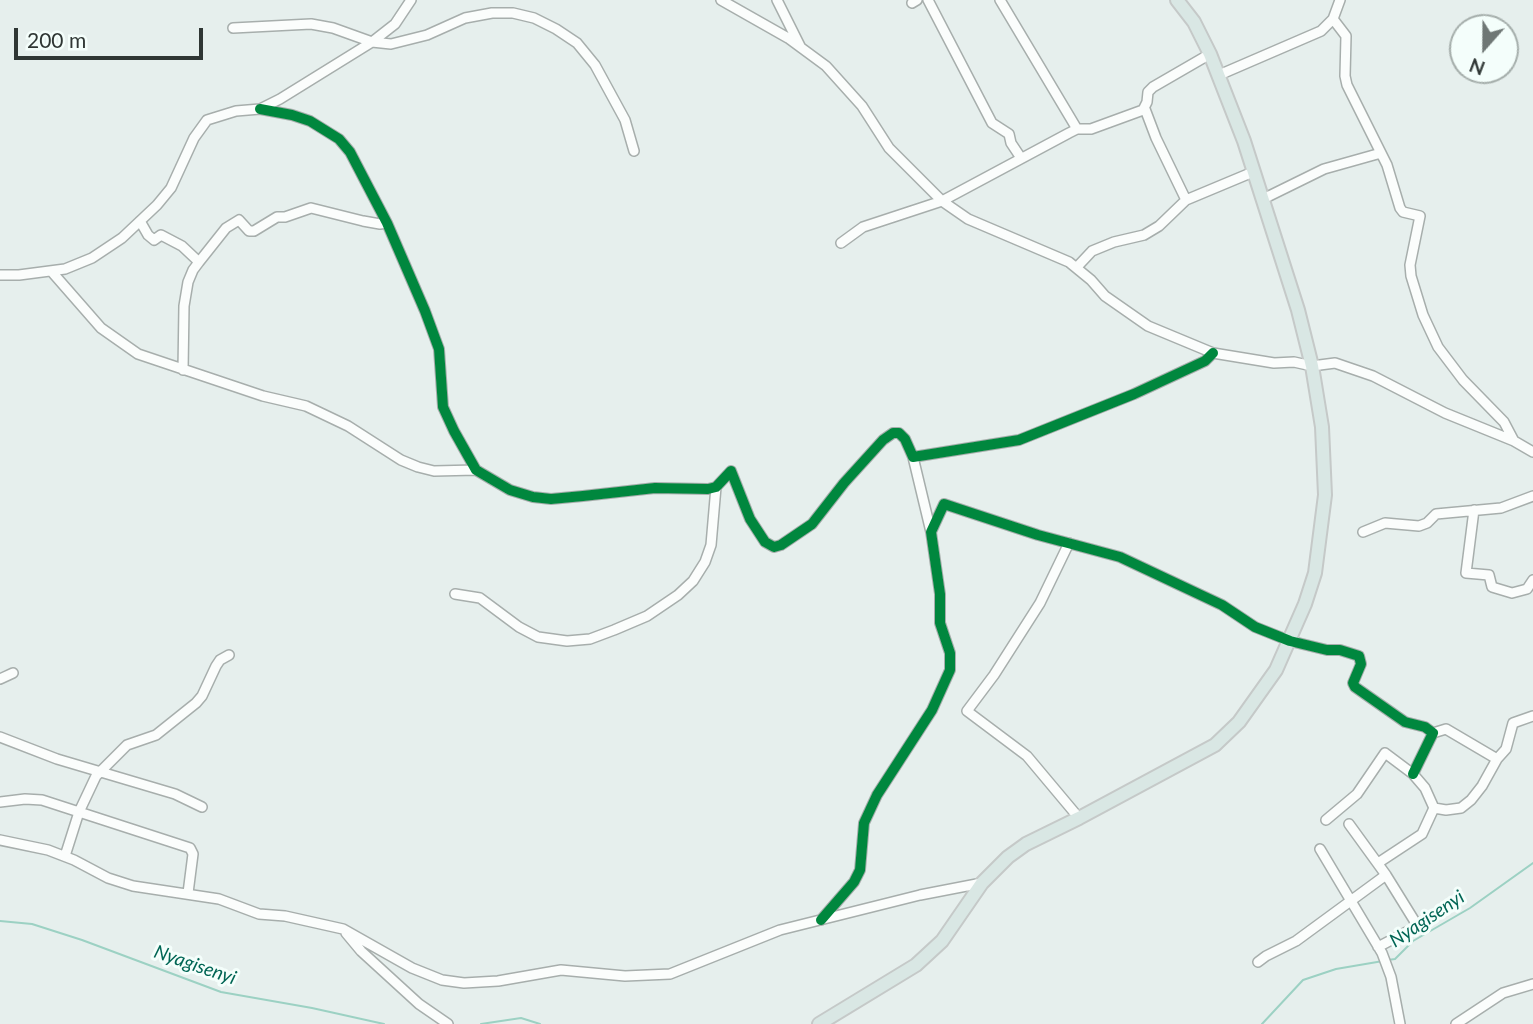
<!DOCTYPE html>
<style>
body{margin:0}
#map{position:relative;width:1533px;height:1024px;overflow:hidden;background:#e6efed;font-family:Lato,sans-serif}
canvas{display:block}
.north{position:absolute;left:1449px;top:14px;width:70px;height:70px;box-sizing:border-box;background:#f4fefb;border:2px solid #a5aeab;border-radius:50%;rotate:201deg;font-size:19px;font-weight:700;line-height:28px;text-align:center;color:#2f3634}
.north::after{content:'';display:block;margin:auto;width:24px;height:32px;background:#6f7775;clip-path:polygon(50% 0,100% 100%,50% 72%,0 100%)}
.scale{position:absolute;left:14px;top:28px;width:189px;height:32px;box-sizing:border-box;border:4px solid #2f3634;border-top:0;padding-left:9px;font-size:21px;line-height:24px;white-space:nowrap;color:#2f3634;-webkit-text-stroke:5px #f4fefb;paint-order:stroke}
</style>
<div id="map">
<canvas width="1533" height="1024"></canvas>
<div class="north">N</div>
<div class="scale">200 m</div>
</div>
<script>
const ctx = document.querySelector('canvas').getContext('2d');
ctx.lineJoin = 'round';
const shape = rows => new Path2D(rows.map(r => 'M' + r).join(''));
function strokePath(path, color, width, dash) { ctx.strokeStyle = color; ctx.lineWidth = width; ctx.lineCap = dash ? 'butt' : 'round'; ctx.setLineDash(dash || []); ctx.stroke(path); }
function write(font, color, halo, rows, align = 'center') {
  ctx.font = font + ' Lato,sans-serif'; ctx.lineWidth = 6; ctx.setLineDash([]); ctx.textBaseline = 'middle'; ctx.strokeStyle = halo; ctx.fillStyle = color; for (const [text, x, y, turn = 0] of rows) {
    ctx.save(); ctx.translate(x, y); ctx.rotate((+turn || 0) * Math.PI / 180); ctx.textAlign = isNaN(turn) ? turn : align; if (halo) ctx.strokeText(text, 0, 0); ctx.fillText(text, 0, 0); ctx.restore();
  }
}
const stream = shape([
 [0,921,32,924,82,940,221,992,312,1008,384,1024],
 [1388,960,1395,959,1413,941,1470,908,1533,863],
 [481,1024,521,1018,540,1024],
 [1262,1024,1303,980,1336,969,1383,961]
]);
const minor = shape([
 [721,0,788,38,826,66,862,106,889,148,942,201,968,219,1069,262,1091,280,1105,296,1148,326,1213,353,1274,363,1294,362,1312,366,1335,363,1373,376,1445,413,1514,441],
 [777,0,800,46],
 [928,0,992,123,1009,134,1011,143,1021,158],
 [1000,0,1077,129],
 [912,3,917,0],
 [1333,19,1346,36,1345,76,1347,85,1387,165,1400,208,1403,212,1420,216,1410,265,1411,276,1423,315,1438,347,1463,380,1504,422,1514,441,1533,452],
 [233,28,311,24,333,28,372,42,391,44,427,35,465,18,492,13,513,13,534,18,556,29,577,43,595,65,625,120,634,151],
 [1219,75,1321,31,1333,19,1340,0],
 [260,109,292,115,310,121,339,139,350,152,387,223,425,311,439,349,443,407,454,431,476,470,510,490,533,497,551,499,583,496,655,488,708,489,716,487,731,471,750,519,765,542,774,547,781,545,812,524,844,483,883,440,893,433,899,433,905,439,913,457,1019,440,1134,394,1205,361,1213,353],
 [1145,109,1156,138,1186,200],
 [1263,199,1324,169,1381,153],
 [140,221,148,235,154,240,161,235,182,246,199,262,226,228,239,220,249,231,254,231,277,217,285,217,311,208,363,221,380,224,387,223],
 [841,243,863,227,942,201,1069,133,1077,129,1091,129,1143,110,1147,102,1148,92,1153,87,1210,54],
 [1077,267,1092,251,1114,242,1144,235,1159,226,1186,200,1253,172],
 [52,272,101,328,138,354,263,396,306,406,348,426,401,460,418,467,434,471,476,470],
 [0,275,19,275,65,269,92,258,122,238,157,205,171,188,194,138,207,120,236,111,260,109,280,99,372,42,395,24,411,0],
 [183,370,184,306,188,282,193,270,199,262],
 [913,457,931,532],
 [1474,510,1466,573,1489,575,1492,587,1512,593,1527,589,1533,580],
 [1363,532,1385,523,1419,526,1427,523,1436,514,1501,508,1533,496],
 [1069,543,1040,603,994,675,967,711,1027,756,1079,818],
 [455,594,480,598,519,627,538,637,567,641,590,639,614,630,647,616,678,595,693,581,705,562,711,545,716,487],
 [0,679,13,673],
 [1433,733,1446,729,1497,759],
 [0,737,57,759,175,794,202,807],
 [0,802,25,799,42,800,190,848,193,854,188,893],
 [1434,808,1446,810,1461,808,1471,800,1482,786,1497,759,1506,749,1513,723,1533,716],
 [1326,820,1357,794,1385,753,1413,774,1425,788,1434,808,1422,834,1378,863],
 [0,840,48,850,74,860,108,878,133,886,219,899,259,914,285,916,343,929,412,968,442,980,464,983,498,981,561,970,625,976,670,974,780,930,920,895,982,883],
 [1320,849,1382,953,1391,977,1400,1024],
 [65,856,79,812,96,776,127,745,156,735,196,703,202,696,216,666,220,660,229,655],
 [821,920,854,882,860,870,864,823,877,795,932,710,950,670,950,653,940,623,940,594,931,532,944,504,1038,535,1120,557,1222,605,1255,627,1290,641,1327,650,1340,650,1359,656,1361,664,1353,683,1355,687,1405,722,1425,727,1433,733,1413,774],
 [346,933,361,951,419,1004,448,1024],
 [1378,947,1414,928,1417,925,1386,875],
 [1258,962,1266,956,1296,941,1386,875,1349,824],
 [1456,1024,1503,993,1533,984]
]);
const major = shape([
 [819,1024,916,965,942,941,982,883,1008,857,1026,844,1079,818,1215,745,1239,722,1276,670,1305,604,1315,573,1325,495,1322,427,1312,366,1298,310,1244,141,1210,54,1194,22,1177,0]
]);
const cycleway = shape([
 [260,109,292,115,310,121,339,139,350,152,387,223,425,311,439,349,443,407,454,431,476,470,510,490,533,497,551,499,583,496,655,488,708,489,716,487,731,471,750,519,765,542,774,547,781,545,812,524,844,483,883,440,893,433,899,433,905,439,913,457,1019,440,1134,394,1205,361,1213,353],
 [821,920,854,882,860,870,864,823,877,795,932,710,950,670,950,653,940,623,940,594,931,532,944,504,1038,535,1120,557,1222,605,1255,627,1290,641,1327,650,1340,650,1359,656,1361,664,1353,683,1355,687,1405,722,1425,727,1433,733,1413,774]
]);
const waterNames = [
 ["Nyagisenyi",1427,919,-34],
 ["Nyagisenyi",195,965,19]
];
strokePath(stream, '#9cd1c3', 2);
strokePath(minor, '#a7aeac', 12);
strokePath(major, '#c5c9c8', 16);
strokePath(minor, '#fbfdfc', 9);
strokePath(major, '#d9e7e4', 12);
strokePath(cycleway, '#00873e', 10);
write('italic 19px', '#006554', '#f4fefb', waterNames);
</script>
